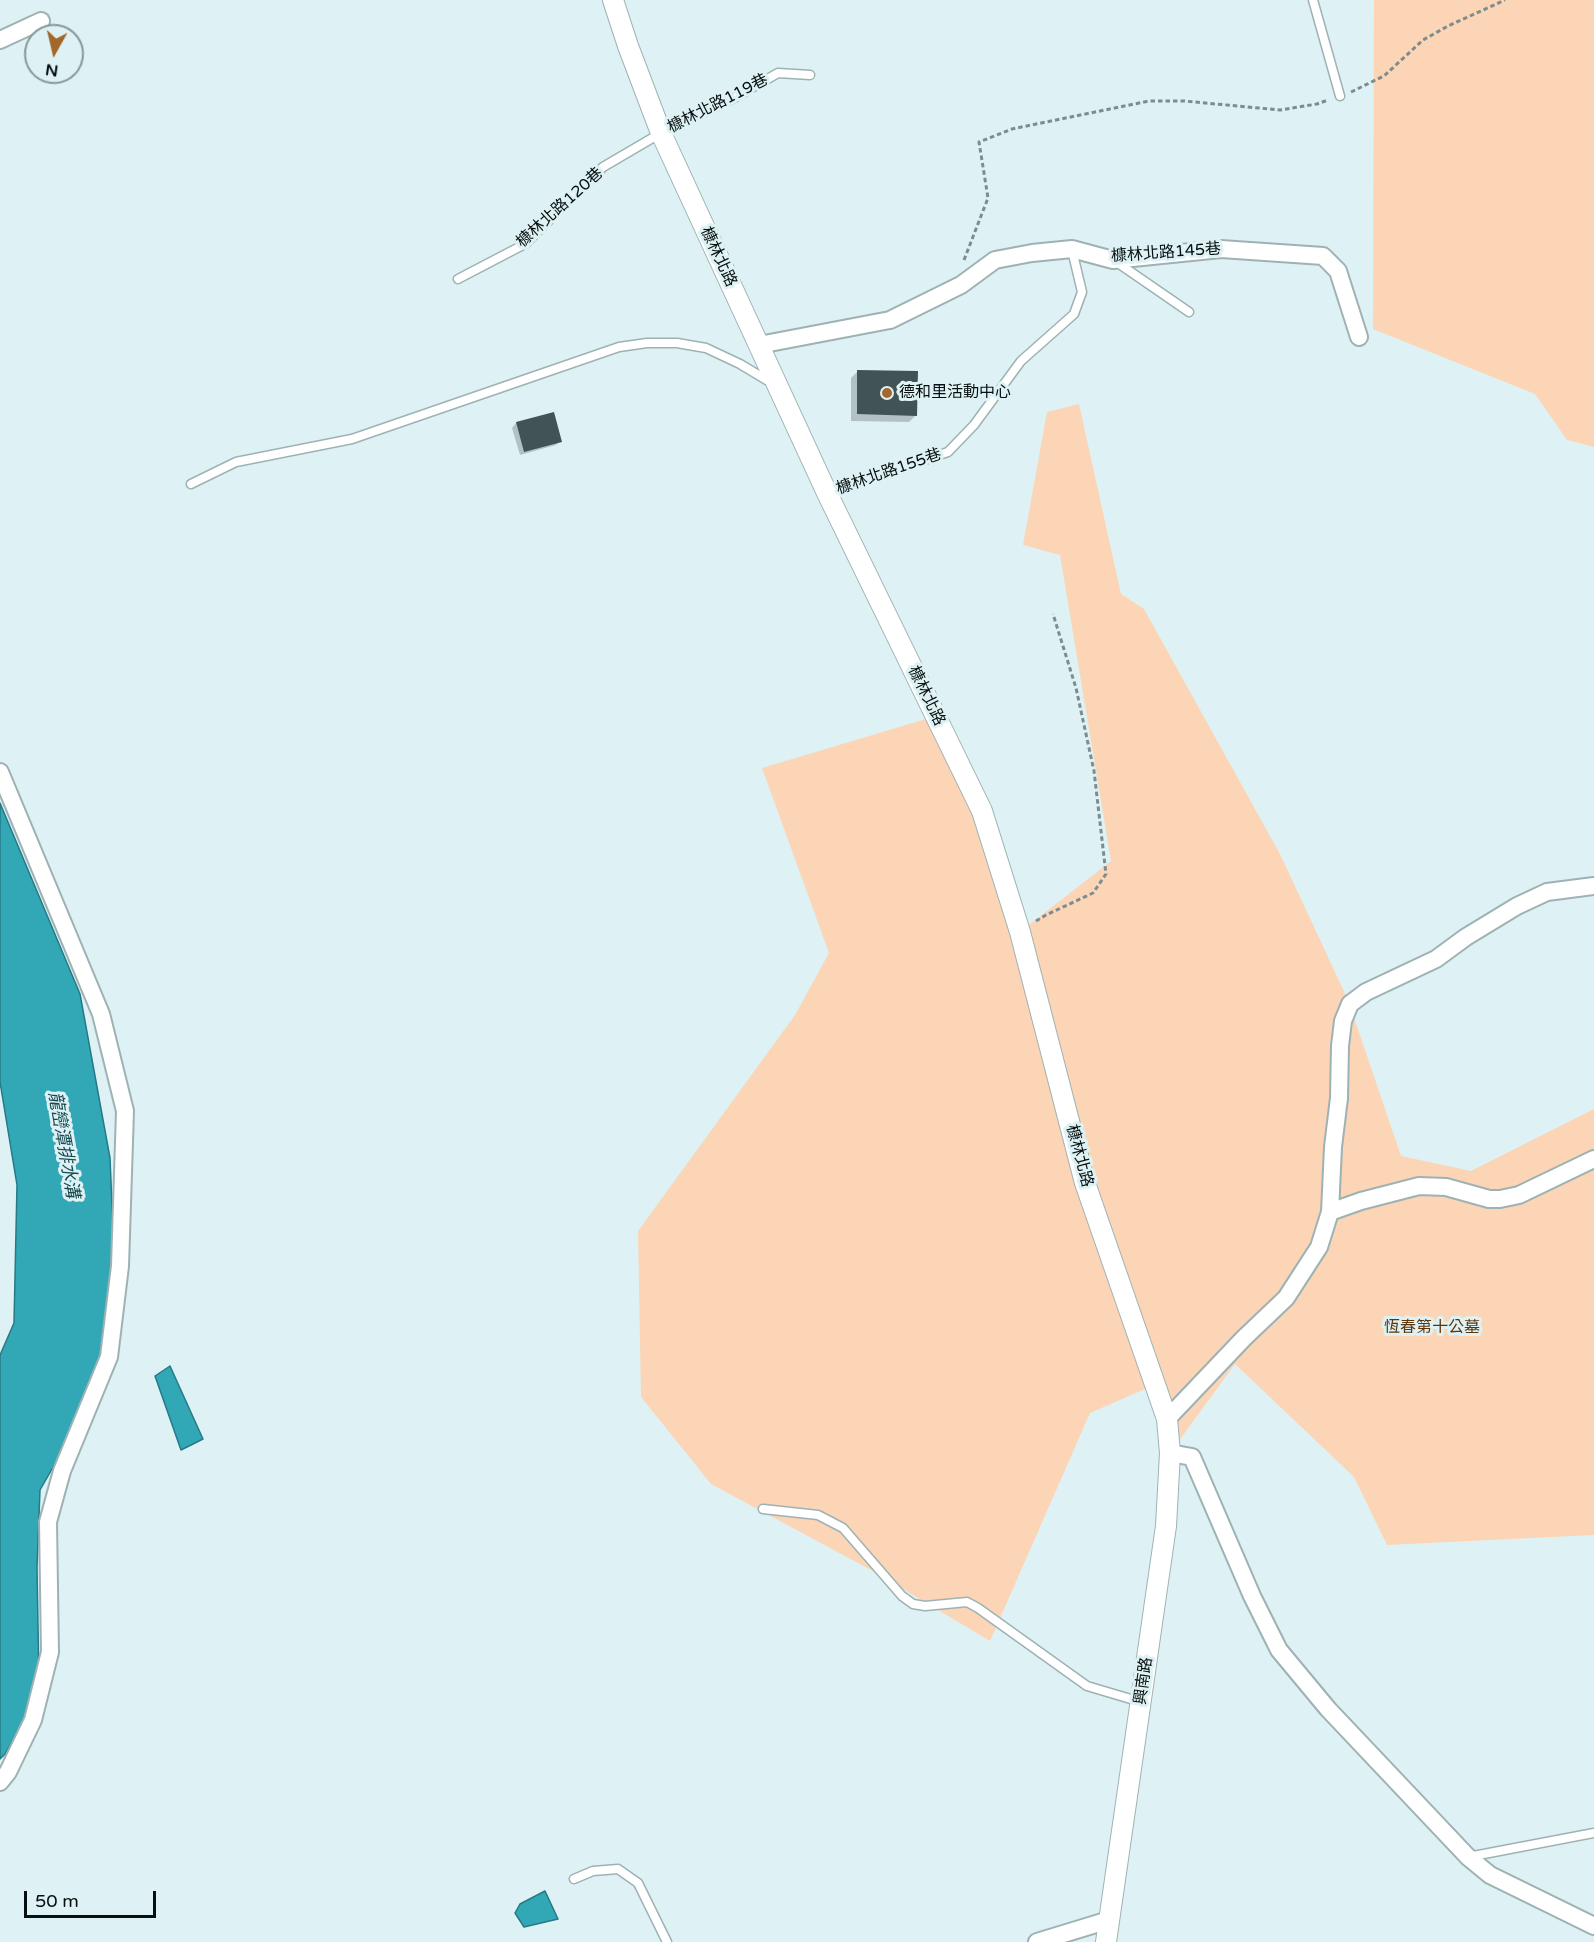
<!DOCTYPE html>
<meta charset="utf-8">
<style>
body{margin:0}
#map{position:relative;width:1594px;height:1942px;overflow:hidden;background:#def2f5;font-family:"Varela Round",sans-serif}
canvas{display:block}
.north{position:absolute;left:24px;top:24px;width:60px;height:60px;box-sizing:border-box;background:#def2f5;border:2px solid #889799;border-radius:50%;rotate:188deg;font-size:16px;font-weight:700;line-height:24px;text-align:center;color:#080f0f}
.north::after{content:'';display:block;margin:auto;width:21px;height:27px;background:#a3672a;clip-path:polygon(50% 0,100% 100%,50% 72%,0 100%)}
.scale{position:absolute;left:24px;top:1891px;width:132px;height:27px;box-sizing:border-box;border:3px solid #080f0f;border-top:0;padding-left:8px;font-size:18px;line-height:21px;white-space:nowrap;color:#080f0f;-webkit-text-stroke:4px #def2f5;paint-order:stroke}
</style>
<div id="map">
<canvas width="1594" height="1942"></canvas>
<div class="north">N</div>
<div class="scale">50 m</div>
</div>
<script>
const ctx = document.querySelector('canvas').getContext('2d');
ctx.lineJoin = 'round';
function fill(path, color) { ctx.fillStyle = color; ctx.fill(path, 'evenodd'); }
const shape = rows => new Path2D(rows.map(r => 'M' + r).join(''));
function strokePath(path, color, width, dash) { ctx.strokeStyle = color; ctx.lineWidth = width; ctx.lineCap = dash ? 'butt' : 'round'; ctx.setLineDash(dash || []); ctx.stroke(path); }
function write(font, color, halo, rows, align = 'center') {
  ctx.font = font + ' "Varela Round","Noto Sans TC",sans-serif'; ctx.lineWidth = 6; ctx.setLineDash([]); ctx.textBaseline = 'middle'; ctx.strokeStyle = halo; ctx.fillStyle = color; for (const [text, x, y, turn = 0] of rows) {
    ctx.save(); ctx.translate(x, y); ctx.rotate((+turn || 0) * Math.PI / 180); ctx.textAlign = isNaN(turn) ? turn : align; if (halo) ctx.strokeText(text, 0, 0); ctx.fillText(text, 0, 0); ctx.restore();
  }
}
const green = shape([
 [1374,0,1594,0,1594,447,1567,440,1535,394,1373,329],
 [1079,404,1121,594,1144,609,1280,854,1348,1000,1401,1156,1471,1171,1594,1109,1594,1535,1387,1545,1354,1477,1235,1364,1170,1453,1152,1386,1090,1413,990,1641,871,1570,711,1484,641,1397,638,1231,795,1015,829,953,762,768,936,716,1020,932,1111,861,1060,555,1023,545,1047,412]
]);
const water = shape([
 [0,803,80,994,110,1158,114,1253,107,1327,95,1381,79,1422,40,1490,37,1567,39,1683,21,1726,5,1754,0,1759,0,1355,14,1323,17,1185,0,1082,0,803],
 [170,1366,203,1439,181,1450,155,1376,170,1366],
 [545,1891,558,1919,524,1927,515,1913,520,1904,545,1891]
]);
const shadow = shape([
 [858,371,916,415,909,422,851,421,851,378],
 [553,414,560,441,556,445,520,455,512,428,516,423]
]);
const building = shape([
 [857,370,918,371,917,416,857,414],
 [554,412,562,442,524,452,516,422]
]);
const path = shape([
 [1351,92,1384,76,1423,40,1448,26,1505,0],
 [964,260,988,198,979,142,1012,129,1149,101,1184,101,1280,110,1317,104,1328,100],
 [1036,921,1046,915,1093,893,1106,874,1094,771,1076,688,1053,614]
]);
const service = shape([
 [1313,0,1340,96],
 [1115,261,1189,312],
 [458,279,525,244,603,167,661,133,734,98,778,73,810,75],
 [191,484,236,462,352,439,619,347,647,343,677,343,706,348,740,364,770,382],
 [827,493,948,452,974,425,1021,361,1074,314,1082,292,1072,250],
 [763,1509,818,1515,843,1528,902,1596,913,1604,925,1606,967,1602,978,1608,1087,1686,1141,1702],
 [1468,1857,1594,1833],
 [574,1879,593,1871,618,1869,638,1883,667,1942]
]);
const minor = shape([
 [0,40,41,21],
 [759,345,890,320,961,285,995,260,1032,253,1072,249,1113,260,1221,249,1323,256,1338,271,1359,337],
 [0,772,101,1014,125,1111,120,1266,109,1357,62,1471,48,1522,50,1652,33,1720,8,1772,0,1782],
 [1330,1212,1361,1201,1419,1186,1446,1187,1489,1199,1500,1199,1519,1195,1594,1159],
 [1167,1419,1244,1338,1286,1298,1319,1247,1330,1212,1333,1147,1339,1098,1340,1046,1343,1021,1350,1004,1366,992,1436,959,1466,937,1517,906,1547,892,1594,886],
 [1170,1453,1192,1457,1252,1596,1279,1650,1328,1709,1468,1857,1490,1875,1594,1926],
 [1037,1942,1109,1920]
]);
const tertiary = shape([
 [613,0,628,46,661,133,827,493,982,811,1020,932,1085,1183,1167,1419,1170,1453,1166,1526,1106,1942]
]);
const markers = [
 [887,393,6,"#a3672a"]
];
const streetNames = [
 ["槺林北路119巷",718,104,-27],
 ["槺林北路120巷",560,208,-42],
 ["槺林北路145巷",1166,253,-4],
 ["槺林北路",718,257,65],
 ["槺林北路155巷",889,472,-19],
 ["槺林北路",926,696,64],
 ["槺林北路",1079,1156,75],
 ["興南路",1144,1681,-82]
];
const poiNames = [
 ["德和里活動中心",899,393]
];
const parkNames = [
 ["恆春第十公墓",1432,1328]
];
const waterNames = [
 ["龍巒潭排水溝",63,1145,80]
];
fill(green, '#fbd5b5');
fill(water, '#32a8b7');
strokePath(water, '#257a85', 1.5);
fill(shadow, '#0003');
fill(building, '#425355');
strokePath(service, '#9eb2b4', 11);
strokePath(minor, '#9eb2b4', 20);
strokePath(tertiary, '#9eb2b4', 22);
strokePath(path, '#7e8c8d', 3, [4.5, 3]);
strokePath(service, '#fff', 8);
strokePath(minor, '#fff', 16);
strokePath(tertiary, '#fff', 20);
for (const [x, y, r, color] of markers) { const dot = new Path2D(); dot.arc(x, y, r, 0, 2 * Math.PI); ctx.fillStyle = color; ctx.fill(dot); strokePath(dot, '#def2f5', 2); }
write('16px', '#080f0f', '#def2f5', streetNames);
write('16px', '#080f0f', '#def2f5', poiNames, 'left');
write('16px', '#5e3608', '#def2f5', parkNames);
write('italic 18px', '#184a50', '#def2f5', waterNames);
</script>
